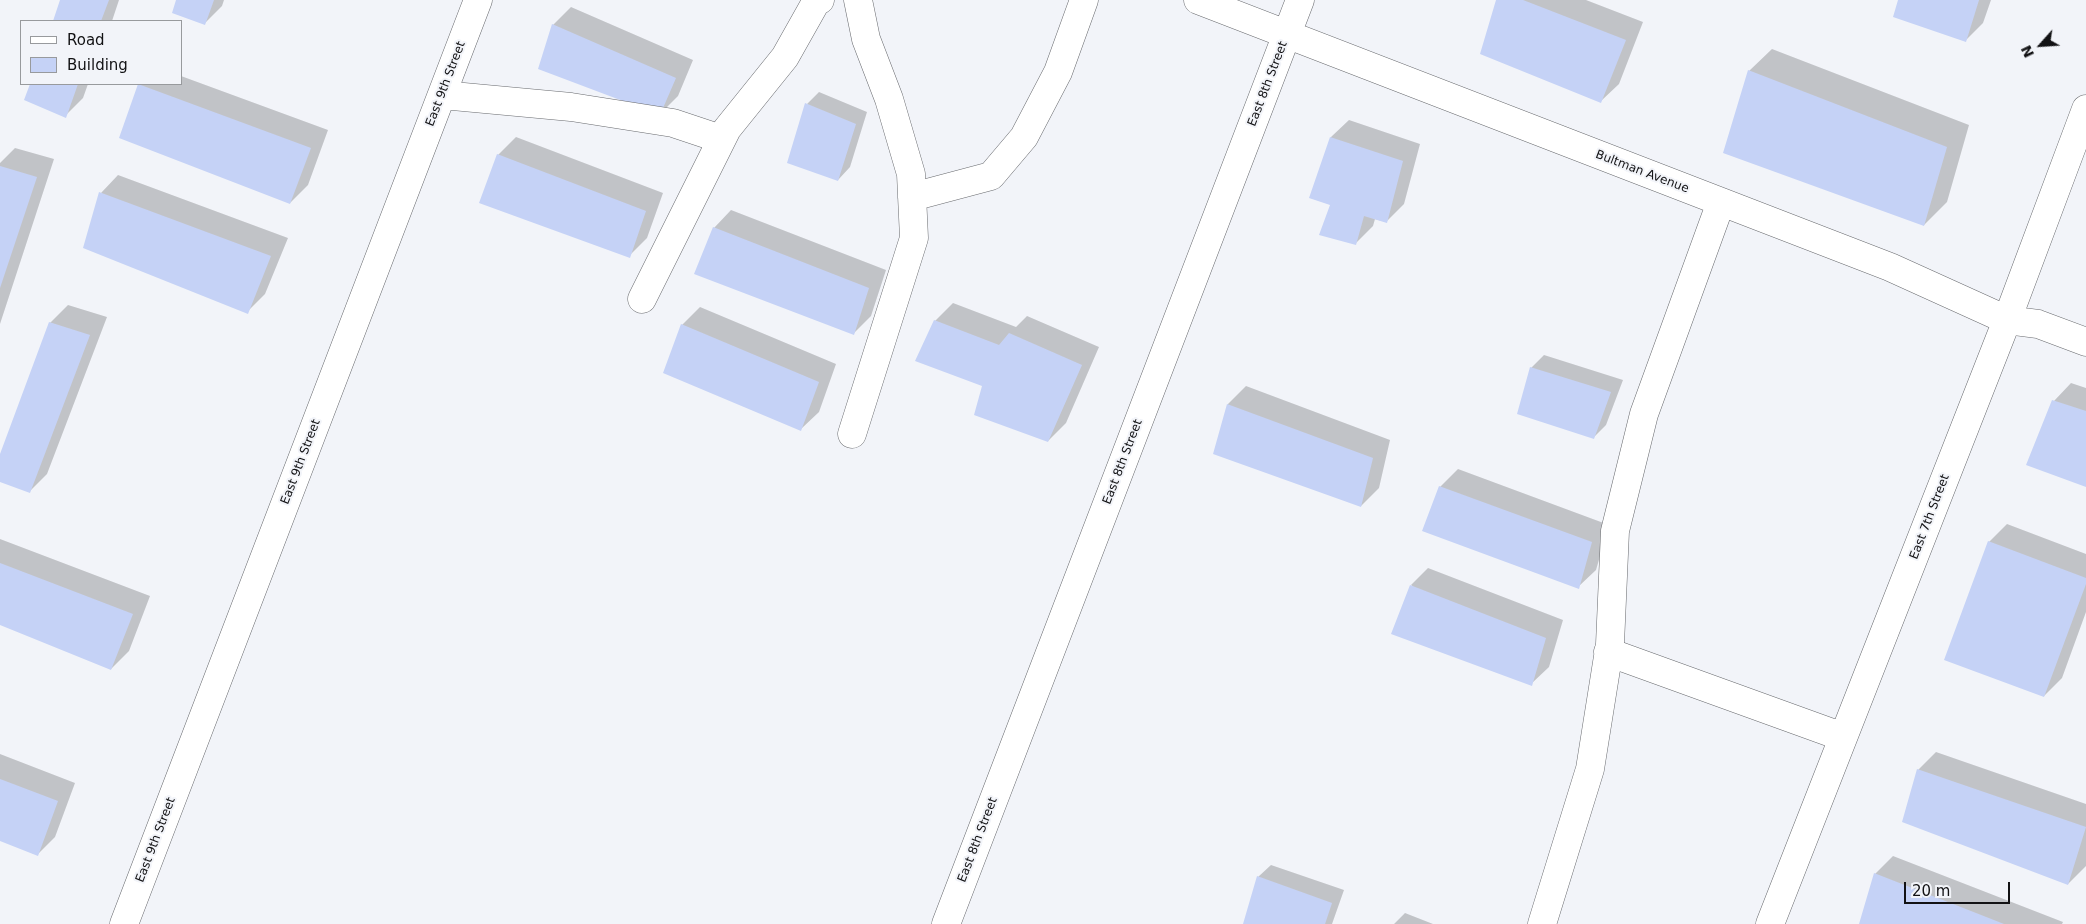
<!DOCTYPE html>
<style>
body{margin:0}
#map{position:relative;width:2086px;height:924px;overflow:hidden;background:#f2f4f9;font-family:"DejaVu Sans",sans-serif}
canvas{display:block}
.legend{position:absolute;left:20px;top:20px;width:162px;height:65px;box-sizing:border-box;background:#f2f4f9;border:1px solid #989a9d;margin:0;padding:6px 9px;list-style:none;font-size:15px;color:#121214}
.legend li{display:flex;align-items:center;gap:10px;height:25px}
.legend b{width:25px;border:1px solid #989a9d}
.north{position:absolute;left:2016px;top:20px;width:50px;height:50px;-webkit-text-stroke:4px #f2f4f9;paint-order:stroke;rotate:244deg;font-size:14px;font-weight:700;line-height:20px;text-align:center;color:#121214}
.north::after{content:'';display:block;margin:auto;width:18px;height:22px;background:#121214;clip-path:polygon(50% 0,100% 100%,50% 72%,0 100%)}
.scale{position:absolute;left:1904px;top:882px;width:106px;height:22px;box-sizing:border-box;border:2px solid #121214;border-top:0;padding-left:6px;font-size:15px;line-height:18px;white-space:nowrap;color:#121214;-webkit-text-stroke:4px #f2f4f9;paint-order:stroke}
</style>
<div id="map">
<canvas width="2086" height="924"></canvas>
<ul class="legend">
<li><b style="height:6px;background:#fff"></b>Road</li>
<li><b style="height:14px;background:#c5d2f6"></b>Building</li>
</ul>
<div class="north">N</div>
<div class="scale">20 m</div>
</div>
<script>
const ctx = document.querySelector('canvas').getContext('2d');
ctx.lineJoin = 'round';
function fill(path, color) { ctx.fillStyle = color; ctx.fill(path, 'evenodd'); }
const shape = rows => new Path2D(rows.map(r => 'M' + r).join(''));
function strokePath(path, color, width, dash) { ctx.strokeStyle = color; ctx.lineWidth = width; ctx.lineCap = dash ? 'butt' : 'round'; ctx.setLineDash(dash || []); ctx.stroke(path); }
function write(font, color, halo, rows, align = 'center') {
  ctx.font = font + ' "DejaVu Sans",sans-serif'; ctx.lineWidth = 4; ctx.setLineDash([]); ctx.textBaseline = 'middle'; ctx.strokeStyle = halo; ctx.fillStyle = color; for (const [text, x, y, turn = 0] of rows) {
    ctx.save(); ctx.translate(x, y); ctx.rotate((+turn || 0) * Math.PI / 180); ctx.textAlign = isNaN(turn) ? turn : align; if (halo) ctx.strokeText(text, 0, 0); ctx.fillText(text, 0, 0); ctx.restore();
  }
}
const shadow = shape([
 [61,0,119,0,112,21,54,21],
 [178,0,224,0,222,6,204,24],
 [1497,0,1586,0,1643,22,1619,84,1601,101],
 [1900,0,1991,0,1983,23,1965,41],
 [571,7,693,60,678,96,660,114,553,25],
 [1772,49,1969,125,1947,202,1924,225,1749,71],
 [181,76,328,130,308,185,290,203,139,85,181,84],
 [31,84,88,84,83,98,65,116,26,99],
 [819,92,867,112,850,167,838,180,807,104],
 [1349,120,1420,144,1404,204,1386,222,1375,219,1373,226,1356,243,1331,204,1311,198,1331,137],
 [516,137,663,193,647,238,629,256,498,155],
 [15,148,54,159,0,324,0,163],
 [118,175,288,238,265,294,247,312,101,193],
 [731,210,886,270,871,316,853,334,714,228],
 [953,303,1016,327,1027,316,1099,347,1066,423,1048,441,984,386,935,321],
 [68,305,107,317,47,474,29,492,0,480,0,457,50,323],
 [700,307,836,364,819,412,801,429,682,325],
 [1544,355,1623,380,1606,425,1593,438,1531,368],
 [2071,383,2086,388,2086,486,2054,401],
 [1246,386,1390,440,1379,488,1361,506,1214,453,1228,404],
 [1458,469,1609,525,1596,570,1578,587,1440,487],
 [2007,524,2086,554,2086,612,2062,678,2044,696,1989,542],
 [0,539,150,596,129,651,111,669,0,623],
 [1428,568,1563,620,1549,667,1531,684,1411,585],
 [1936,752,2086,804,2086,866,2068,884,1918,770],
 [0,754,75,783,55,837,37,855,0,840],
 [1893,856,2063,922,2062,924,1860,924,1875,874],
 [1271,865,1344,890,1332,924,1247,924,1258,877],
 [1405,913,1433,924,1394,924]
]);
const building = shape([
 [60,0,109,0,101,21,53,21],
 [176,0,214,0,205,25,172,13],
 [1496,0,1523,0,1626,40,1601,103,1480,54],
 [1898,0,1979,0,1966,42,1893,17],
 [552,24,676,78,660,115,538,69],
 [1748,70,1947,147,1924,226,1723,153],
 [30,84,78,84,66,118,24,100],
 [138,84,311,148,290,204,119,138],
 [805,103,856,124,838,181,787,163],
 [1330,137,1403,161,1387,223,1364,216,1356,245,1319,235,1330,205,1309,198],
 [497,154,646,211,630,258,479,203],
 [0,166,37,177,0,288],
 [99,192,271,256,248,314,83,248],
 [713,227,869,288,854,335,694,274],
 [934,320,999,345,1009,333,1082,365,1048,442,974,415,982,386,915,361],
 [49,322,90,335,30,493,0,482,0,454],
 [681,324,819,382,801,431,663,373],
 [1530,367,1611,392,1594,439,1517,414],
 [2052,400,2086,411,2086,487,2026,465],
 [1227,404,1373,458,1361,507,1213,454],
 [1439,486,1592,542,1579,589,1422,531],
 [1988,541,2086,578,2086,584,2044,697,1944,660],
 [0,563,133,614,111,670,0,625],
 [1410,585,1546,638,1532,686,1391,634],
 [1917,769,2086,827,2068,885,1902,822],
 [0,779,58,801,38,856,0,841],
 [1874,873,2004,924,1859,924],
 [1257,876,1332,903,1325,924,1243,924]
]);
const minor = shape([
 [1198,0,1890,267,2007,320,2038,324,2086,342],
 [442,95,571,107,673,123,721,139],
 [912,197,991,176,1024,137,1058,72,1084,0],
 [642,299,727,129,785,57,816,2,820,0],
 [852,434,914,238,911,174,889,99,866,39,858,0],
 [1608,652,1843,737],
 [124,924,478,0],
 [946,924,1300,0],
 [1542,924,1590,769,1610,644,1615,531,1644,414,1721,202],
 [1770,924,2007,320,2086,109]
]);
const streetNames = [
 ["East 9th Street",446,84,-69],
 ["East 8th Street",1268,84,-69],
 ["Bultman Avenue",1642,172,21],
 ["East 9th Street",301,462,-69],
 ["East 8th Street",1123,462,-69],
 ["East 7th Street",1930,517,-69],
 ["East 9th Street",156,840,-69],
 ["East 8th Street",978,840,-69]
];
fill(shadow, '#0003');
fill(building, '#c5d2f6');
strokePath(minor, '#686a6e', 29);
strokePath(minor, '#fff', 28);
write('12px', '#121214', '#f2f4f9', streetNames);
</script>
